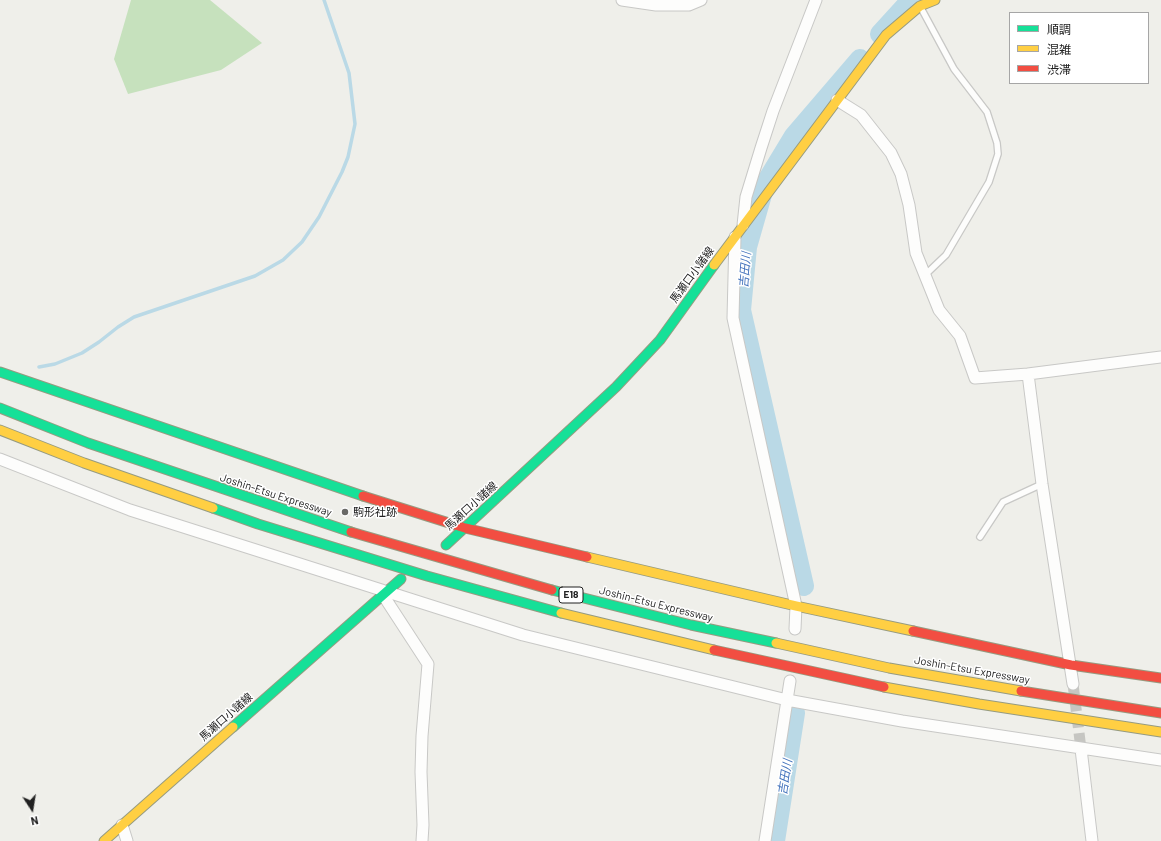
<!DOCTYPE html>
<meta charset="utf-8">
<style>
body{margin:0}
#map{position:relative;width:1161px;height:841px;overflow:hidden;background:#efefea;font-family:Barlow,"Noto Sans JP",sans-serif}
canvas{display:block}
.legend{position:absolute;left:1009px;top:12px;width:140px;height:72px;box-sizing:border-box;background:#fff;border:1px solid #a6a6a6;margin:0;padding:5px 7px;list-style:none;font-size:12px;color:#212121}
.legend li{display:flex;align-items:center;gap:8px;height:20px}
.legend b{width:20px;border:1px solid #a6a6a6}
.north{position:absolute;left:12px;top:789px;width:40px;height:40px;-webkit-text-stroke:3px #fff;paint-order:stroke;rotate:168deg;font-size:11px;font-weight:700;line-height:16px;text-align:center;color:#212121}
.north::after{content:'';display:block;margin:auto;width:14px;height:18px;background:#212121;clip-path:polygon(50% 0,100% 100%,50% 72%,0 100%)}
</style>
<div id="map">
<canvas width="1161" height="841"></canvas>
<ul class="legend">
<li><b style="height:5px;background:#16e098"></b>順調</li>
<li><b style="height:5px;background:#ffcf43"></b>混雑</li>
<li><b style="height:5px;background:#f24e42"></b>渋滞</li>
</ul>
<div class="north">N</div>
</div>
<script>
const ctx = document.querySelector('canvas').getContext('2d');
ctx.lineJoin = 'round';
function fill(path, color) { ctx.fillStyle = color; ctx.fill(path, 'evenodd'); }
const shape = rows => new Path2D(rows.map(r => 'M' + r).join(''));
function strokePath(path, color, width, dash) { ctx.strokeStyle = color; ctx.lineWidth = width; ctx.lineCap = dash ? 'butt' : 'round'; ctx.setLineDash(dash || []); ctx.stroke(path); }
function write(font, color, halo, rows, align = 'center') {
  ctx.font = font + ' Barlow,"Noto Sans JP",sans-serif'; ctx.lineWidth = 3; ctx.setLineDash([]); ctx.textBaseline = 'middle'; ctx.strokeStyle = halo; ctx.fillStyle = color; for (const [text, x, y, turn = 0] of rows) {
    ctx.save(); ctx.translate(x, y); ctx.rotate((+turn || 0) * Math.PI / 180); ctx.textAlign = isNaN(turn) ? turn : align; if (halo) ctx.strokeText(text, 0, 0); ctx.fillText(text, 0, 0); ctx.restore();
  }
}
const forest = shape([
 [131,0,210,0,262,43,221,70,128,94,114,59]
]);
const stream = shape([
 [39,367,55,364,82,353,99,342,118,327,134,317,255,276,283,260,302,242,319,217,342,172,348,157,355,124,349,73,324,0]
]);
const river = shape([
 [880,34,911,0],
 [804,586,741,310,747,247,765,184,794,136,860,59],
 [775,841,795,713]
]);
const streetTunnel = shape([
 [1073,684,1081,749]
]);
const lane = shape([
 [921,8,954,69,987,112,997,143,998,154,989,182,946,255,925,275],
 [980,537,1003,502,1042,484]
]);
const street = shape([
 [622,0,656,5,689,5,701,0],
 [837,100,861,115,891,153,901,174,909,205,916,253,939,310,960,336,975,378,1028,374,1042,484,1073,684],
 [743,225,746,197,761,148,773,111,816,0],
 [735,237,733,318,796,606,795,629],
 [1028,374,1161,357],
 [0,459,130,510,523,635,787,700,902,721,1161,760],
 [383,595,428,664,422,736,421,772,423,825,422,841],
 [1081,749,1092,841],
 [122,825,127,841],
 [765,841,790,681]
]);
const fast = shape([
 [0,372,363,496],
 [0,408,88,443,351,532],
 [213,508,258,524,427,576,561,613],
 [446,545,616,387,660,340,714,265],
 [552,590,691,625,776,643],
 [233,727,401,579]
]);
const slow = shape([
 [714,265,886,35,920,6,935,0],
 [0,430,84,463,213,508],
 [587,557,796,606,913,631],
 [561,613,714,650],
 [776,643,889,668,1021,691],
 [884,687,979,704,1161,732],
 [104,841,233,727]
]);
const jam = shape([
 [363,496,465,528,587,557],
 [351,532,552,590],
 [913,631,1071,665,1161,678],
 [714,650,884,687],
 [1021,691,1161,713]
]);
const markers = [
 [345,512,4,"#696967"]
];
const shields = [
 [571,595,24]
];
const shieldNames = [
 ["E18",571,595]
];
const streetNames = [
 ["馬瀬口小諸線",692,275,-54],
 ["Joshin-Etsu Expressway",276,495,18],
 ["馬瀬口小諸線",471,506,-42],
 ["Joshin-Etsu Expressway",656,604,14],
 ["Joshin-Etsu Expressway",972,670,10],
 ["馬瀬口小諸線",226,717,-41]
];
const poiNames = [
 ["駒形社跡",353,512]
];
const waterNames = [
 ["吉田川",745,270,-85],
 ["吉田川",785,777,-81]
];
fill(forest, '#c6e1bd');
strokePath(stream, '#bad9e6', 3.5);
strokePath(river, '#bad9e6', 20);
strokePath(streetTunnel, '#c6c6c2', 11, [11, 5.5]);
strokePath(lane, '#c8c8c6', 8);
strokePath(street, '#c8c8c6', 13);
strokePath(fast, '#969b80', 11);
strokePath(slow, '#969b80', 11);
strokePath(jam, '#969b80', 11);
strokePath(lane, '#fdfdfc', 5.5);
strokePath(street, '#fdfdfc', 11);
strokePath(fast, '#16e098', 9);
strokePath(slow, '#ffcf43', 9);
strokePath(jam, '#f24e42', 9);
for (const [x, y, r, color] of markers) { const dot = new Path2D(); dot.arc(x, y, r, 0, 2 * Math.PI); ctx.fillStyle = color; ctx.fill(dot); strokePath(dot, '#fff', 1.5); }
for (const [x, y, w] of shields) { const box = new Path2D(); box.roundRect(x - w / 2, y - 8, w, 16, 3); ctx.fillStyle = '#fff'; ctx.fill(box); strokePath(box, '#212121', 1); }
write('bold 10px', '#212121', null, shieldNames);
write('11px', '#212121', '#fff', streetNames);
write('11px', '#212121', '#fff', poiNames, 'left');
write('italic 12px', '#4373bc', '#fff', waterNames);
</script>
